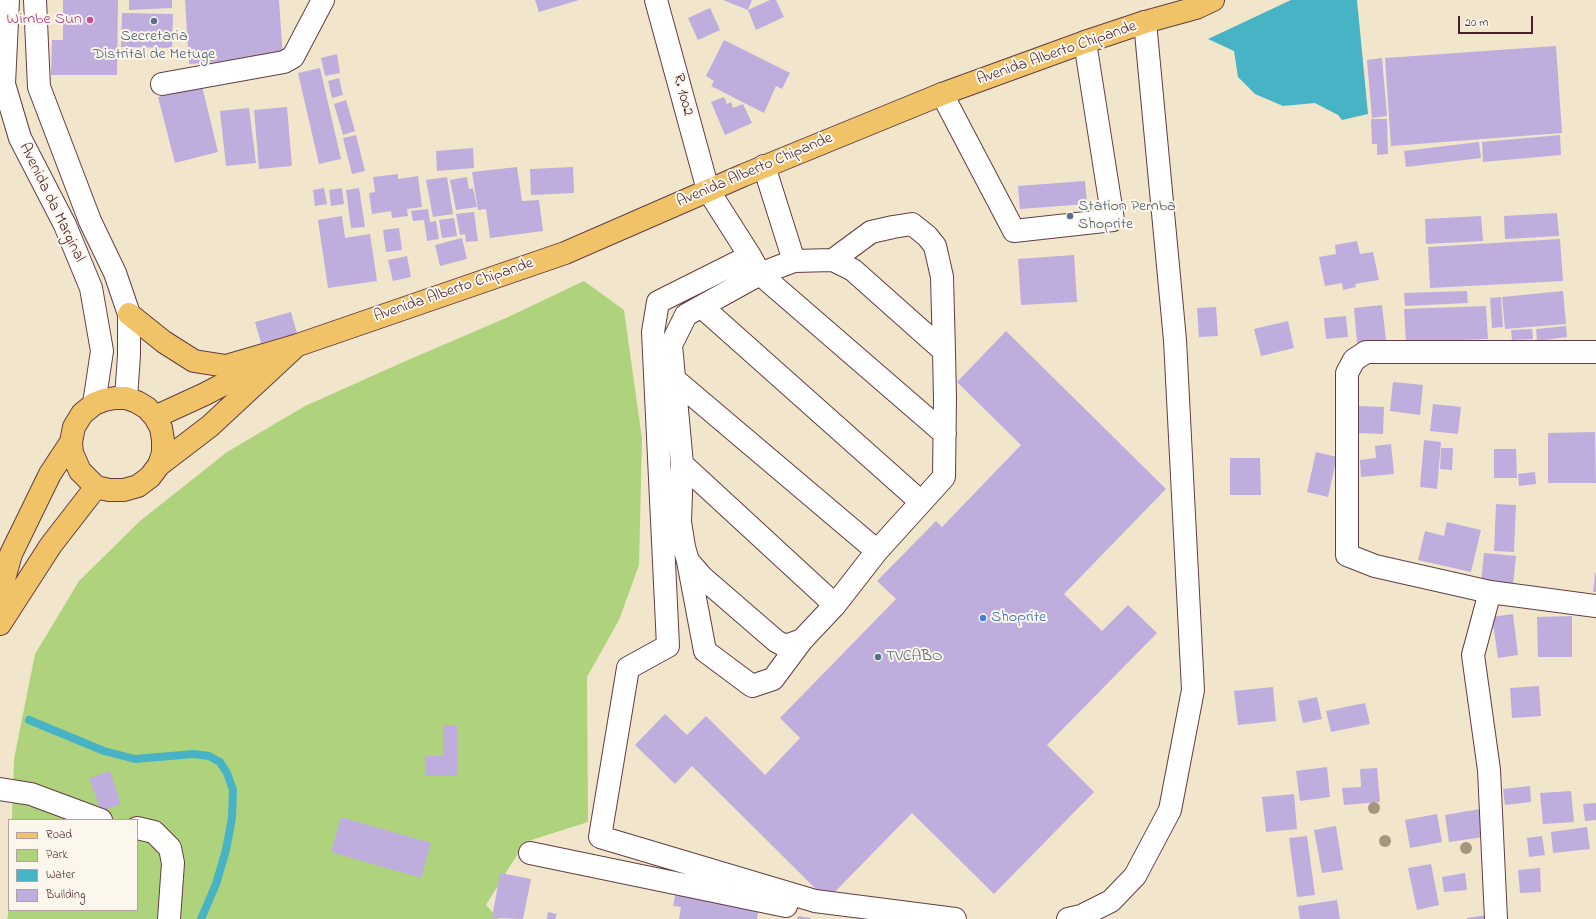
<!DOCTYPE html>
<style>
body{margin:0}
#map{position:relative;width:1596px;height:919px;overflow:hidden;background:#f1e6cb;font-family:"Indie Flower",sans-serif}
canvas{display:block}
.legend{position:absolute;left:8px;top:819px;width:130px;height:92px;box-sizing:border-box;background:#fbf7ec;border:1px solid #b4a19f;margin:0;padding:5px 7px;list-style:none;font-size:12px;color:#4a1f2b}
.legend li{display:flex;align-items:center;gap:8px;height:20px}
.legend b{width:20px;border:1px solid #b4a19f}
.scale{position:absolute;left:1458px;top:16px;width:75px;height:18px;box-sizing:border-box;border:2px solid #4a1f2b;border-top:0;padding-left:5px;font-size:12px;line-height:14px;white-space:nowrap;color:#4a1f2b;-webkit-text-stroke:3px #fbf7ec;paint-order:stroke}
</style>
<div id="map">
<canvas width="1596" height="919"></canvas>
<ul class="legend">
<li><b style="height:5px;background:#f0c369"></b>Road</li>
<li><b style="height:11px;background:#afd37c"></b>Park</li>
<li><b style="height:11px;background:#48b3c5"></b>Water</li>
<li><b style="height:11px;background:#bfaedd"></b>Building</li>
</ul>
<div class="scale">20 m</div>
</div>
<script>
const ctx = document.querySelector('canvas').getContext('2d');
ctx.lineJoin = 'round';
function fill(path, color) { ctx.fillStyle = color; ctx.fill(path, 'evenodd'); }
const shape = rows => new Path2D(rows.map(r => 'M' + r).join(''));
function strokePath(path, color, width, dash) { ctx.strokeStyle = color; ctx.lineWidth = width; ctx.lineCap = dash ? 'butt' : 'round'; ctx.setLineDash(dash || []); ctx.stroke(path); }
function write(font, color, halo, rows, align = 'center') {
  ctx.font = font + ' "Indie Flower",sans-serif'; ctx.lineWidth = 4; ctx.setLineDash([]); ctx.textBaseline = 'middle'; ctx.strokeStyle = halo; ctx.fillStyle = color; for (const [text, x, y, turn = 0] of rows) {
    ctx.save(); ctx.translate(x, y); ctx.rotate((+turn || 0) * Math.PI / 180); ctx.textAlign = isNaN(turn) ? turn : align; if (halo) ctx.strokeText(text, 0, 0); ctx.fillText(text, 0, 0); ctx.restore();
  }
}
const green = shape([
 [584,281,624,310,642,439,639,565,619,620,587,677,588,822,525,842,486,905,499,919,7,919,8,916,9,898,9,910,137,910,137,820,12,820,14,759,35,654,79,581,140,521,227,452,305,406,408,360,508,317]
]);
const water = shape([
 [1291,0,1357,0,1368,114,1342,120,1338,115,1315,103,1283,106,1255,94,1238,77,1234,51,1208,39]
]);
const stream = shape([
 [29,720,104,751,135,759,194,754,209,756,220,762,227,773,233,790,232,818,226,850,216,884,201,919]
]);
const building = shape([
 [63,0,118,0,117,75,51,75,52,40,63,40],
 [129,0,172,0,172,8,129,10],
 [185,0,279,0,283,58,189,64],
 [535,0,579,0,539,12],
 [723,0,752,0,748,10,770,0,776,0,784,17,756,30,748,10],
 [710,8,720,30,698,40,688,18],
 [122,13,173,14,172,48,121,47],
 [724,40,790,73,782,89,776,86,764,113,711,86,714,81,706,76],
 [1556,46,1562,133,1391,146,1385,58],
 [337,54,340,73,325,76,321,58],
 [1382,58,1387,116,1372,118,1367,60],
 [320,68,341,159,319,164,298,73],
 [339,78,343,95,332,98,328,81],
 [202,86,218,152,175,163,158,97],
 [724,97,727,104,731,102,733,108,743,104,752,123,725,135,711,102],
 [346,100,355,131,343,135,334,104],
 [287,107,292,166,259,169,254,110],
 [249,108,256,163,226,166,220,111],
 [1371,119,1387,119,1388,154,1377,155,1377,144,1372,144],
 [356,135,365,171,352,174,343,138],
 [1560,135,1561,155,1483,162,1482,142],
 [1479,142,1481,158,1406,167,1404,151],
 [473,148,474,168,437,171,436,151],
 [517,167,522,201,539,200,543,231,490,238,486,209,478,210,472,172],
 [573,167,574,193,531,195,530,169],
 [398,174,398,179,418,176,422,207,407,209,408,216,392,218,391,211,372,214,369,193,375,192,373,177],
 [447,177,453,214,433,217,426,180],
 [467,177,469,189,473,188,477,207,456,210,450,180],
 [1085,181,1087,204,1020,209,1018,186],
 [324,188,327,204,315,206,313,190],
 [342,188,344,204,331,206,329,190],
 [359,188,365,227,351,228,346,190],
 [428,209,430,222,436,221,439,239,427,241,424,220,413,221,411,211],
 [474,212,478,241,466,242,465,234,460,235,456,214],
 [1557,213,1559,236,1505,239,1504,216],
 [342,216,345,238,370,234,377,281,328,288,318,220],
 [1481,216,1483,241,1426,244,1425,219],
 [454,218,457,236,442,238,439,220],
 [399,228,402,250,386,252,383,230],
 [462,238,467,259,440,266,435,245],
 [1560,239,1563,281,1430,288,1428,247],
 [1357,241,1360,254,1373,252,1379,280,1355,284,1356,287,1343,290,1342,283,1325,286,1319,257,1336,254,1335,245],
 [1074,255,1077,302,1021,305,1018,259],
 [407,256,411,277,393,281,388,260],
 [1467,291,1468,303,1405,306,1404,293],
 [1563,291,1566,324,1505,329,1502,297],
 [1501,297,1503,327,1492,328,1490,298],
 [1382,305,1386,340,1357,343,1354,308],
 [1486,306,1488,339,1406,342,1404,309],
 [1216,307,1218,336,1199,337,1197,308],
 [291,312,297,333,261,343,255,322],
 [1346,316,1348,337,1326,339,1324,318],
 [1288,321,1294,348,1261,356,1254,329],
 [1566,326,1567,337,1537,341,1536,329],
 [1532,329,1533,339,1512,340,1511,330],
 [1006,331,1166,489,1064,594,1102,631,1128,605,1157,633,1047,745,1094,792,994,894,912,813,827,900,692,766,675,784,635,745,665,714,687,735,706,716,765,775,800,738,780,718,896,599,877,581,936,521,942,527,1021,445,957,382],
 [1393,382,1423,385,1420,415,1390,411],
 [1433,404,1461,407,1458,434,1430,431],
 [1358,406,1384,407,1383,434,1357,433],
 [1595,432,1596,483,1548,483,1548,433],
 [1424,440,1441,442,1437,489,1420,487],
 [1391,444,1394,474,1361,477,1360,460,1376,458,1375,446],
 [1441,448,1453,448,1452,470,1440,469],
 [1494,449,1516,449,1517,478,1494,478],
 [1316,452,1337,457,1328,497,1307,492],
 [1230,458,1260,458,1261,495,1230,495],
 [1535,472,1536,484,1519,486,1518,474],
 [1496,504,1516,505,1514,552,1494,551],
 [1447,522,1481,530,1471,572,1418,560,1425,531,1444,536],
 [1484,553,1516,556,1513,585,1481,582],
 [1595,573,1596,573,1596,592,1593,592],
 [1513,614,1518,655,1498,658,1492,617],
 [1572,616,1572,657,1538,657,1537,617],
 [1539,686,1541,716,1512,718,1510,688],
 [1273,687,1276,721,1238,725,1234,691],
 [1317,697,1322,719,1303,723,1298,701],
 [1365,703,1370,724,1331,732,1326,711],
 [443,725,457,725,457,776,425,776,425,756,443,756],
 [1327,767,1330,797,1300,801,1296,771],
 [1377,768,1380,802,1344,805,1342,788,1361,787,1360,769],
 [110,771,121,804,101,811,89,778],
 [1530,786,1531,802,1505,805,1503,789],
 [1571,791,1574,822,1543,824,1540,793],
 [1294,794,1297,829,1266,832,1262,797],
 [1596,803,1596,820,1585,821,1583,804],
 [1480,809,1484,837,1449,842,1445,815],
 [1437,814,1442,842,1410,848,1405,820],
 [341,817,431,843,421,878,331,852],
 [1336,826,1343,870,1322,873,1314,830],
 [1587,827,1590,849,1553,853,1551,832],
 [1307,836,1315,895,1297,897,1289,838],
 [1542,836,1545,855,1529,857,1527,838],
 [1431,864,1439,905,1417,910,1408,868],
 [1540,868,1541,892,1520,893,1518,870],
 [500,873,531,879,523,919,492,918],
 [1465,873,1467,890,1444,892,1442,877],
 [676,891,759,907,757,919,679,919,681,907,673,906],
 [1337,900,1340,919,1300,919,1298,906],
 [548,912,557,914,555,919,547,919],
 [1487,915,1487,919,1467,919,1467,918],
 [798,916,811,918,811,919,797,919]
]);
const minor = shape([
 [8,0,4,84,20,138,65,225,91,288,102,351,94,404],
 [35,0,39,87,90,221,115,273,129,314,129,355,126,398],
 [656,0,708,190,750,256,760,274,945,434],
 [162,84,284,62,293,57,323,0],
 [942,94,1014,231,1113,220,1085,42],
 [764,166,794,261],
 [750,256,658,302,653,332,668,646,628,668,600,837,815,901,955,919],
 [833,260,871,232,893,227,912,224,927,236,935,246,942,277,944,351,945,399,944,477,877,551,835,605,802,640,785,646,776,641,702,577,688,561,684,547,680,522,682,464,671,345,686,315,760,274,778,267,794,261,833,260,853,270,944,351],
 [702,307,921,502],
 [1596,352,1366,352,1354,360,1347,373,1347,555,1375,566,1490,592,1596,606],
 [675,380,877,551],
 [682,464,835,605],
 [688,561,705,651,752,686,773,679,802,640],
 [1490,592,1473,655,1489,770,1496,919],
 [0,789,31,794,101,820],
 [137,828,154,832,170,848,173,863,169,919],
 [530,853,786,906],
 [1068,919,1081,916,1111,901,1135,876,1170,810,1193,690,1175,340,1145,22]
]);
const major = shape([
 [129,314,164,342,194,361,226,366,298,345,565,253,744,175,942,94,1085,42,1145,22,1196,8,1213,0],
 [115,398,126,398,137,402,147,408,155,417,161,428,163,440,163,453,159,465,150,477,138,486,124,490,109,490,96,487,80,471,72,453,71,442,74,427,82,414,94,404,104,400,115,398],
 [155,417,205,394,255,368],
 [159,465,210,426,294,348],
 [0,593,11,554,50,474,71,442],
 [0,624,51,545,96,487]
]);
const trees = [
 [1374,808],
 [1385,841],
 [1466,848]
];
const markers = [
 [90,20,4,"#d1479c"],
 [154,21,4,"#5c6f8a"],
 [1070,216,4,"#5c6f8a"],
 [983,618,4,"#3f7fe0"],
 [878,657,4,"#5c6f8a"]
];
const hotelNames = [
 ["Wimbe Sun",82,20]
];
const serviceNames = [
 ["Secretaria",154,37,"center"],
 ["Distrital de Metuge",154,55,"center"],
 ["Station Pemba",1078,207],
 ["Shoprite",1078,225],
 ["TVCABO",886,657]
];
const streetNames = [
 ["Avenida Alberto Chipande",1057,54,-19],
 ["R. 1002",682,95,75],
 ["Avenida Alberto Chipande",755,171,-23],
 ["Avenida da Marginal",51,203,64],
 ["Avenida Alberto Chipande",454,291,-19]
];
const shopNames = [
 ["Shoprite",991,618]
];
fill(green, '#afd37c');
fill(water, '#48b3c5');
strokePath(stream, '#48b3c5', 8);
fill(building, '#bfaedd');
strokePath(minor, '#633d43', 24);
strokePath(major, '#633d43', 24);
strokePath(minor, '#fff', 22);
strokePath(major, '#f0c369', 22);
ctx.fillStyle = '#a69680';
for (const [x, y] of trees) { ctx.beginPath(); ctx.arc(x, y, 6, 0, 2 * Math.PI); ctx.fill(); }
for (const [x, y, r, color] of markers) { const dot = new Path2D(); dot.arc(x, y, r, 0, 2 * Math.PI); ctx.fillStyle = color; ctx.fill(dot); strokePath(dot, '#fbf7ec', 1.5); }
write('16px', '#b23c85', '#fbf7ec', hotelNames, 'right');
write('16px', '#4e5e75', '#fbf7ec', serviceNames, 'left');
write('16px', '#4a1f2b', '#fbf7ec', streetNames);
write('16px', '#366cbe', '#fbf7ec', shopNames, 'left');
</script>
